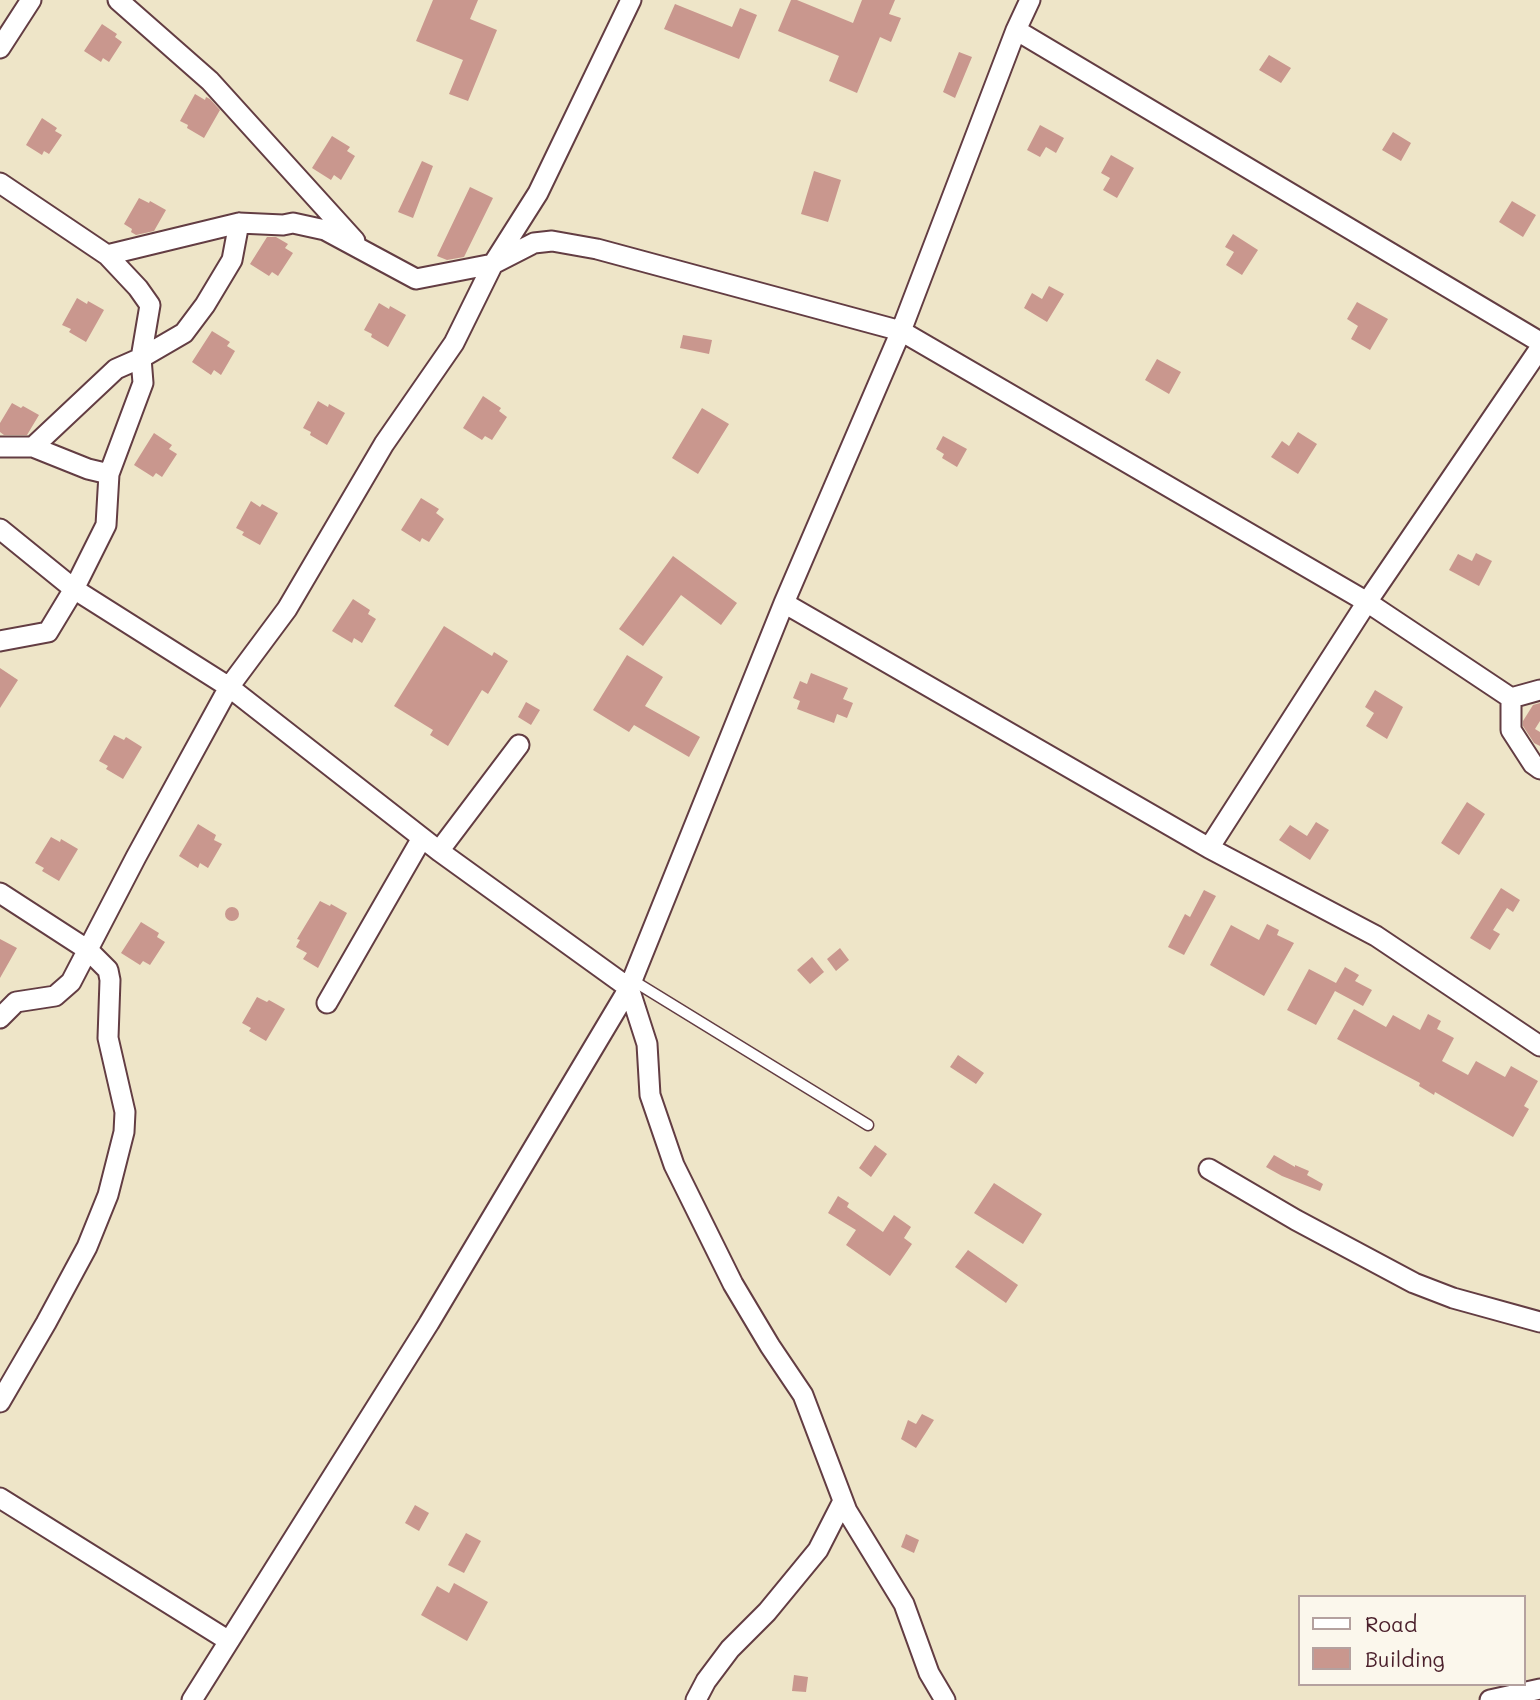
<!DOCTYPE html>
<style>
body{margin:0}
#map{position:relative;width:1540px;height:1700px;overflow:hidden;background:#eee5c8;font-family:Mali,sans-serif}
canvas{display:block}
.legend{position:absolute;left:1298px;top:1595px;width:228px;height:91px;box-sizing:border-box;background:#fbf7ec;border:2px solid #b4a19f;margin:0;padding:9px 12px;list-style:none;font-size:21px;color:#4a1f2b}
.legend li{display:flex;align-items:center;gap:14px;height:35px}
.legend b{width:35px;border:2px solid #b4a19f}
</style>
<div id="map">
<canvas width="1540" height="1700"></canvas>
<ul class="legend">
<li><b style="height:9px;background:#fff"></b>Road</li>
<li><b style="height:19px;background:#c9978e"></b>Building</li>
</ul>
</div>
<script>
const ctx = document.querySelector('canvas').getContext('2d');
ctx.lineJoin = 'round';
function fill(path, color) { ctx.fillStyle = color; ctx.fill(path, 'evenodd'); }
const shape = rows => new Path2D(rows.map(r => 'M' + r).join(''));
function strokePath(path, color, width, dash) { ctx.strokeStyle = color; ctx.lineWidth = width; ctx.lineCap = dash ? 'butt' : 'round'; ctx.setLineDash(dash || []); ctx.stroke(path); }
const building = shape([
 [433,0,478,0,470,19,497,30,468,101,449,94,463,60,416,41],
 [791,0,797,0,853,23,862,0,895,0,889,14,901,18,891,42,880,37,857,93,829,81,839,56,778,31],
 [675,4,732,27,740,8,757,15,739,59,664,29],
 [102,24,117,34,115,37,122,42,109,62,103,58,101,62,84,51],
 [959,52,972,57,955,98,943,92],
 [1269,55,1291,68,1281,83,1259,70],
 [195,94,205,100,206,97,210,99,220,110,204,138,187,128,188,125,180,121],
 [42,118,57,128,55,131,62,135,49,154,44,151,42,155,26,145],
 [1040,125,1064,138,1056,153,1046,147,1040,157,1027,150],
 [1393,132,1411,143,1401,161,1382,150],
 [332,136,350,147,347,151,355,156,341,180,334,175,331,180,312,168],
 [1111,155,1134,168,1117,198,1103,190,1110,178,1101,173],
 [422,161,433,166,413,218,398,212],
 [814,171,841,180,828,222,801,214],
 [470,187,493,198,464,257,447,260,437,256],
 [139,198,149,203,150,201,166,210,154,231,136,235,131,232,132,229,124,224],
 [1512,201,1536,215,1523,237,1499,222],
 [1233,234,1258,250,1242,275,1226,265,1234,252,1225,247],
 [267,237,276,237,288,244,285,248,293,253,278,276,272,272,269,276,250,264],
 [1049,286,1064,294,1047,322,1024,308,1032,293,1042,299],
 [77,298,87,304,88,301,104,310,86,342,69,332,71,329,62,325],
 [1357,302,1388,319,1370,350,1351,339,1358,326,1347,319],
 [379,303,389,309,390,306,406,315,388,347,371,337,372,334,364,330],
 [212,331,230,342,227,346,235,351,221,375,214,370,211,375,192,362],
 [683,335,712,340,709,354,680,348],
 [1157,359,1181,372,1169,394,1145,380],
 [483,396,501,408,499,411,507,417,492,440,485,436,482,440,463,428],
 [318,401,328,407,329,404,345,413,327,445,310,435,311,432,303,428],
 [12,403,21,408,23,406,39,415,27,435,4,435,0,432,0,423],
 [702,408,729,424,698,474,672,458],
 [1298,432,1317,444,1298,474,1271,457,1282,441,1289,446],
 [154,433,172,445,169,449,177,454,162,477,156,473,153,477,134,465],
 [943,436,967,449,957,467,942,458,944,454,936,449],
 [421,498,439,509,436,513,444,519,429,542,422,538,420,542,401,530],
 [251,501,260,507,262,504,278,513,260,545,242,535,244,532,236,528],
 [1476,553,1492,561,1479,586,1449,570,1458,554,1472,561],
 [673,556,737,603,721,625,681,595,643,646,619,629],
 [353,599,370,610,368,614,376,619,362,643,354,638,352,643,332,631],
 [444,626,492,656,494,652,508,661,488,694,482,690,448,746,430,735,433,730,394,706],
 [627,655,663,677,645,706,700,737,689,757,634,725,629,732,593,710],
 [0,668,18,680,0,708],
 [811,673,848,688,843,699,853,703,847,718,837,714,834,723,797,709,800,701,793,698,800,681,807,684],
 [1375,690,1403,707,1387,739,1366,726,1374,713,1365,707],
 [526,702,540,710,531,725,518,717],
 [1540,703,1540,721,1535,729,1540,732,1540,746,1534,743,1523,726,1523,721,1533,705],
 [114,735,124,740,126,737,142,747,123,779,106,769,108,766,99,761],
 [1467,802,1485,814,1459,855,1441,843],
 [1316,822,1329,830,1310,860,1279,840,1290,825,1307,836],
 [198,824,216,835,214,840,222,844,208,868,200,863,198,868,179,856],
 [51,837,60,842,61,839,78,849,59,881,42,871,44,868,35,863],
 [1501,888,1520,900,1513,912,1507,908,1493,930,1500,934,1490,950,1470,938],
 [1204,890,1216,896,1184,955,1168,947,1185,914,1190,917],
 [320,901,330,906,331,904,347,913,318,968,303,959,307,953,296,947,300,940,297,939],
 '225 914a7 7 0 1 1 14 0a7 7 0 1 1-14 0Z',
 [141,922,159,933,157,937,165,942,150,965,143,961,140,965,121,953],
 [1267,924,1279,930,1277,935,1294,943,1264,996,1210,965,1231,925,1259,940],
 [0,939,17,948,0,978],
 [840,948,849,960,836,971,827,959],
 [812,957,824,972,810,984,797,970],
 [1345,967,1359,975,1355,981,1372,990,1363,1006,1335,991,1316,1025,1287,1010,1309,969,1336,983],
 [257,997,267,1002,269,1000,285,1009,266,1041,249,1031,251,1028,242,1023],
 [1354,1009,1386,1027,1393,1015,1420,1030,1428,1014,1441,1021,1437,1029,1454,1038,1442,1061,1468,1075,1476,1061,1505,1077,1511,1066,1538,1081,1524,1106,1529,1109,1513,1137,1435,1092,1434,1095,1419,1086,1420,1083,1337,1039],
 [958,1055,984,1073,976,1084,950,1067],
 [875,1145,887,1154,871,1177,859,1168],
 [1274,1155,1295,1167,1295,1165,1309,1171,1307,1175,1323,1184,1320,1191,1282,1176,1266,1167],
 [994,1183,1042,1214,1023,1244,974,1213],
 [838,1196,849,1203,847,1207,883,1232,894,1215,911,1227,904,1238,912,1244,890,1276,846,1245,856,1230,828,1213],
 [968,1250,1018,1285,1006,1303,955,1267],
 [922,1414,934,1420,916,1448,901,1439,908,1420,916,1424],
 [415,1505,429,1513,419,1531,405,1523],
 [466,1533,481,1541,464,1573,448,1565],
 [906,1534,919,1540,914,1553,901,1547],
 [454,1583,488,1602,467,1641,421,1615,437,1586,449,1593],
 [794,1675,808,1677,806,1692,792,1691]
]);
const lane = shape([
 [632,980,868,1125]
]);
const street = shape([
 [118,0,210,81,355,241],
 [1016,30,1540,342],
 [0,48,31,0],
 [0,183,107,255,138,288,150,305,141,358,143,383,109,474,106,525,74,589,48,632,0,641],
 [107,255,239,223,283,225,293,223,325,230,416,279,493,264,534,243,552,241,597,249,901,331,1367,602,1511,698,1540,690],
 [0,447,33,447,88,469,109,474],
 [33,447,116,369,141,358,184,333,205,305,232,260,239,223],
 [0,529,74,589,229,687,439,851,629,988,647,1044,650,1095,674,1165,733,1284,770,1346,803,1395,847,1511,904,1604,929,1673,945,1700],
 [784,603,1209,848,1376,936,1540,1046],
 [1511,698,1511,730,1533,764,1540,769],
 [1209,848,1367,602,1540,348],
 [439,851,519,745],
 [0,893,88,950,108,970,110,980,108,1038,125,1112,124,1132,108,1195,87,1247,46,1323,0,1402],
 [327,1003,422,838],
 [0,1018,16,1002,55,996,71,982,136,857,229,687,287,609,384,444,454,343,493,264,538,193,631,0],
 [1209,1169,1296,1220,1414,1283,1453,1298,1540,1322],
 [0,1498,229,1641],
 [192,1700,429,1323,629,988,784,603,901,331,1016,30,1030,0],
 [696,1700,706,1681,730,1649,767,1612,818,1550,843,1501],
 [1490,1700,1540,1689]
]);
fill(building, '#c9978e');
strokePath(lane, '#633d43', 13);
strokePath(street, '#633d43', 23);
strokePath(lane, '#fff', 10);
strokePath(street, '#fff', 19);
</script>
